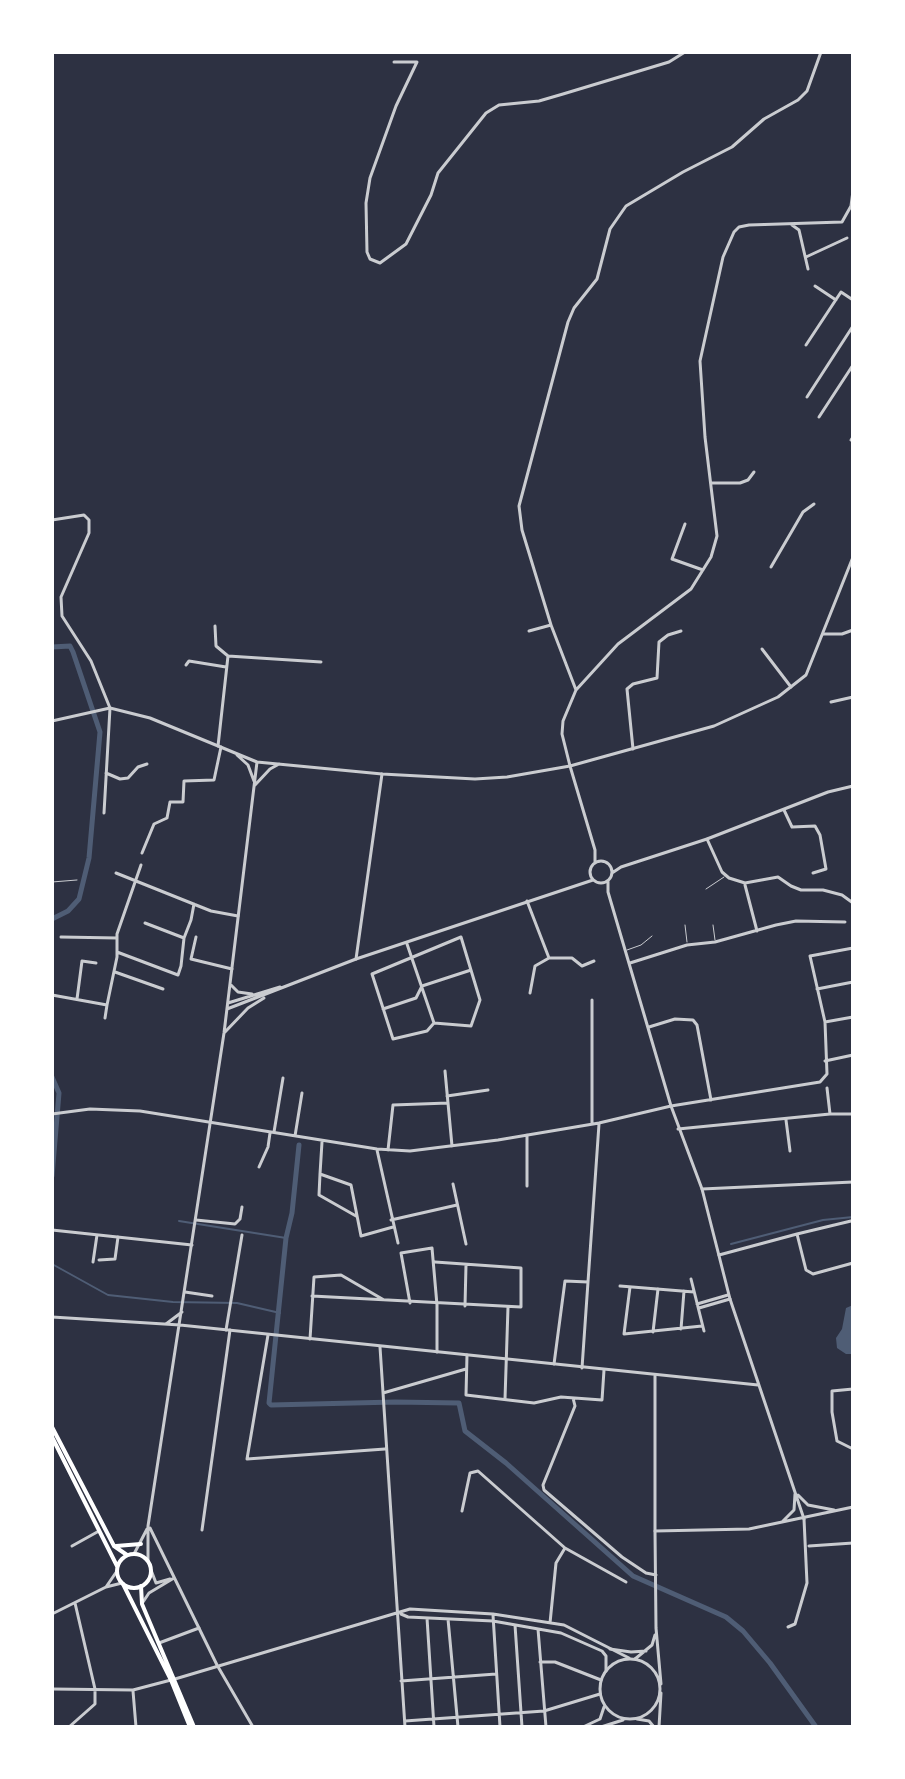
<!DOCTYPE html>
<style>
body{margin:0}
#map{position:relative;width:905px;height:1779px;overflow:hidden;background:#2d3142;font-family:"Roboto Condensed",sans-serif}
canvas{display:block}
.frame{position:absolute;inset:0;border:54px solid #fff;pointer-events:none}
</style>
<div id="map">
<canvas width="905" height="1779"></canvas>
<div class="frame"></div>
</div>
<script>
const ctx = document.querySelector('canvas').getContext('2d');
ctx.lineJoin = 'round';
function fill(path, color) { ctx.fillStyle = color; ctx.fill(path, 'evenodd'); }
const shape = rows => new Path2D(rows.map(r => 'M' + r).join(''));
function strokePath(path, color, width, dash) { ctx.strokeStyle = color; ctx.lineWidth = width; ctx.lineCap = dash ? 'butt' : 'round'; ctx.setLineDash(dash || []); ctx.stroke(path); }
const water = shape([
 [853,1305,853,1354,846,1354,837,1348,836,1338,842,1329,846,1308]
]);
const stream = shape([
 [179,1221,286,1238],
 [731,1244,823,1220,853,1217],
 [52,1264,108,1295,173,1302,237,1303,280,1313]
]);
const canal = shape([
 [52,647,70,646,73,652,100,732,89,858,79,899,68,911,52,919],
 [52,1077,59,1093,52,1176],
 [299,1145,292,1213,286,1238,269,1403,271,1405,395,1402,459,1403,465,1431,506,1463,633,1576,726,1617,743,1631,770,1663,816,1727]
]);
const service = shape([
 [52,882,77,880],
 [706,889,724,877],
 [685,925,687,942],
 [713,925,715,940],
 [627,950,641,945,652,936]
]);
const minor = shape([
 [394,62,417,62,396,106,370,178,366,203,367,252,370,259,380,263,406,244,431,195,438,173,486,113,499,105,539,101,563,94,669,62,685,52],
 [792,225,799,230,808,269],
 [806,257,847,238],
 [815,286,836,300],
 [806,345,841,292,853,300],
 [807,397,853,326],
 [819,417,853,365],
 [851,440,853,437],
 [711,483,740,483,748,480,754,472],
 [52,520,84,515,89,520,89,533,61,597,62,616,91,661,110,708,104,813],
 [685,524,672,559,703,570],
 [771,567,803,512,814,504],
 [215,626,216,646,228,656,321,662],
 [529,631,551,625],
 [823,634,842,634,853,630],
 [762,649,791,687],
 [186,665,189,661,226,667],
 [576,690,551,625,522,530,519,506,568,322,574,308,597,279,610,229,626,206,683,172,732,147,764,119,798,100,807,91,821,52],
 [831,702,853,697],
 [218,746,228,656],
 [633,749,627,689,633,684,657,678,659,642,668,635,681,631],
 [570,766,562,734,563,721,576,690,618,644,691,589,711,557,717,536,705,437,700,361,723,257,734,232,739,227,749,225,842,222,851,206,853,191],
 [106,773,120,779,128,778,138,767,147,764],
 [784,810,792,827,815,826,820,835,826,869,813,873],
 [707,839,722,872,729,878,745,883,778,877,791,886,801,890,823,890,842,895,853,903],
 [142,853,154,824,167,818,170,802,183,802,184,781,214,780,221,747],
 [116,873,211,911,238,916],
 [745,885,757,931],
 [527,901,549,958,572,958,582,966,594,961],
 [145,923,184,938],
 [61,937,117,938],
 [196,937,191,959,232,969],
 [461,937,480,1000,471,1026,434,1023,427,1031,393,1039,372,974,461,937],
 [407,944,434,1023],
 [117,952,178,975,181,966,184,938,191,920,194,904],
 [356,959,382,774],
 [630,963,687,945,715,942,776,925,796,921,845,922],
 [115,972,163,989],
 [817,989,853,982],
 [530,993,535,966,549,958],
 [52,995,107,1005,117,957,117,934,141,865],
 [77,999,82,961,96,963],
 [592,1000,592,1124],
 [383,1009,416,998,422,986,471,970],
 [105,1018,107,1005],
 [825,1022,853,1017],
 [649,1027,675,1019,693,1020,697,1025,711,1100],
 [825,1061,853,1055],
 [445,1071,452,1146],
 [827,1088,830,1114],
 [447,1096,488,1090],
 [52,1114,90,1109,140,1111,377,1149,410,1151,498,1140,599,1123,671,1106,820,1082,827,1074,825,1022,810,956,853,948],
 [786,1120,790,1151],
 [678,1129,830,1114,853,1114],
 [274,1132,283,1078],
 [527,1135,527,1186],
 [295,1136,302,1093],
 [377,1150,398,1243],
 [388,1150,393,1105,448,1103],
 [259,1167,268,1147,270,1133],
 [320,1174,322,1142],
 [453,1184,466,1244],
 [702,1189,853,1182],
 [356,1216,319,1195,320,1174,351,1185,361,1236,393,1227],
 [196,1220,235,1224,240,1219,242,1207],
 [391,1220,457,1205],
 [52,1230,192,1245],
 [797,1234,851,1221],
 [719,1255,797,1234,806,1270,813,1274,853,1263],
 [99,1260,115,1259,118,1237],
 [93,1262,97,1235],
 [691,1279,704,1331],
 [620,1286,694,1292],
 [630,1287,624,1334,702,1326],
 [185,1292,212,1296],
 [312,1296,521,1307,521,1268,435,1262],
 [410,1303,401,1253,432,1248,437,1305,437,1352],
 [697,1304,728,1295],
 [465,1306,466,1265],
 [699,1308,730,1299],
 [681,1329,684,1291],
 [226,1330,242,1235],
 [653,1332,658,1289],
 [268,1335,247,1459,385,1449],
 [310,1339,314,1277,341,1275,384,1300],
 [380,1347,405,1727],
 [467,1355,466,1395,534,1403,561,1397,602,1400,604,1370],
 [554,1364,565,1281,588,1282],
 [582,1368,599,1124],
 [655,1376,655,1531],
 [853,1389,832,1391,832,1412,837,1441,853,1449],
 [383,1393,466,1369],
 [573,1398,575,1406,543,1485,544,1490,622,1557,646,1573,656,1575],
 [505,1399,508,1307],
 [462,1511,470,1473,478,1471,565,1548,626,1582],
 [202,1530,230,1330],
 [72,1546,99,1531],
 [809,1546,853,1543],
 [106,1587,117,1571],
 [52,1614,106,1587,122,1583],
 [401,1614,408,1617,493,1621,561,1633,602,1651,606,1656,606,1671],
 [493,1615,500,1727],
 [427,1618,434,1727],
 [448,1619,458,1727],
 [550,1623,556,1563,565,1548],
 [515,1625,522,1727],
 [788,1627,795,1624,807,1583,804,1519],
 [538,1629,546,1727],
 [159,1643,199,1628],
 [540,1662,555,1662,601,1680],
 [175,1679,410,1609,493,1614,564,1625,629,1658],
 [401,1681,496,1674],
 [52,1689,133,1690,171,1680],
 [133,1691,136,1727],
 [637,1719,649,1721,654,1727],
 [405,1721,544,1711,600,1694],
 [69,1727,95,1704,95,1689,75,1603],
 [659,1727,661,1693]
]);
const tertiary = shape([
 [52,721,110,708,150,718,257,762,382,774,475,779,507,777,570,766,714,726,778,697,806,675,853,557],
 [237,755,248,765,254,781],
 [570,766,595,850,595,862],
 [255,785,270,769,279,764],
 '590 872a11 11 0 1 1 22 0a11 11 0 1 1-22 0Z',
 [612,873,621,867,707,839,828,792,853,786],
 [608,881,608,892,671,1106,702,1189,730,1299,804,1519],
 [231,985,238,992,252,994],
 [228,1003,280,987],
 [227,1009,356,959,593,880],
 [225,1032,248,1008,264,998],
 [52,1317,180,1325,758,1385],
 [166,1324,182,1312],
 [798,1495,808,1505,834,1510],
 [782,1522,794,1510,795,1494],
 [150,1528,217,1665,253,1727],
 [134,1554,147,1529],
 [148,1561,148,1526,224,1033,257,762],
 [151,1570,156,1583,170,1579],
 [143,1602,149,1593,174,1578],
 [610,1649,631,1652,646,1651],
 '600 1689a30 30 0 1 1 60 0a30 30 0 1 1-60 0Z',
 [635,1659,652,1645,655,1635],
 [661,1684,656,1628,655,1531,749,1529,853,1507],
 [583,1727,600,1719,604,1707],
 [601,1727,623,1720]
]);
const secondary = shape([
 [123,1584,171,1680,190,1727],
 [141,1586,142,1604,194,1727]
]);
const primary = shape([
 [52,1427,114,1546,127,1555],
 [52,1437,117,1566],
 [116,1546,141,1544],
 '117 1571a17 17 0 1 1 34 0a17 17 0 1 1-34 0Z'
]);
fill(water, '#4f5d75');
strokePath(stream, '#4f5d75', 2);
strokePath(canal, '#4f5d75', 5);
strokePath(service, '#caccd0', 1);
strokePath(minor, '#caccd0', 3);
strokePath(tertiary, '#caccd0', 3);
strokePath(secondary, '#fff', 4);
strokePath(primary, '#fff', 4);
</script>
